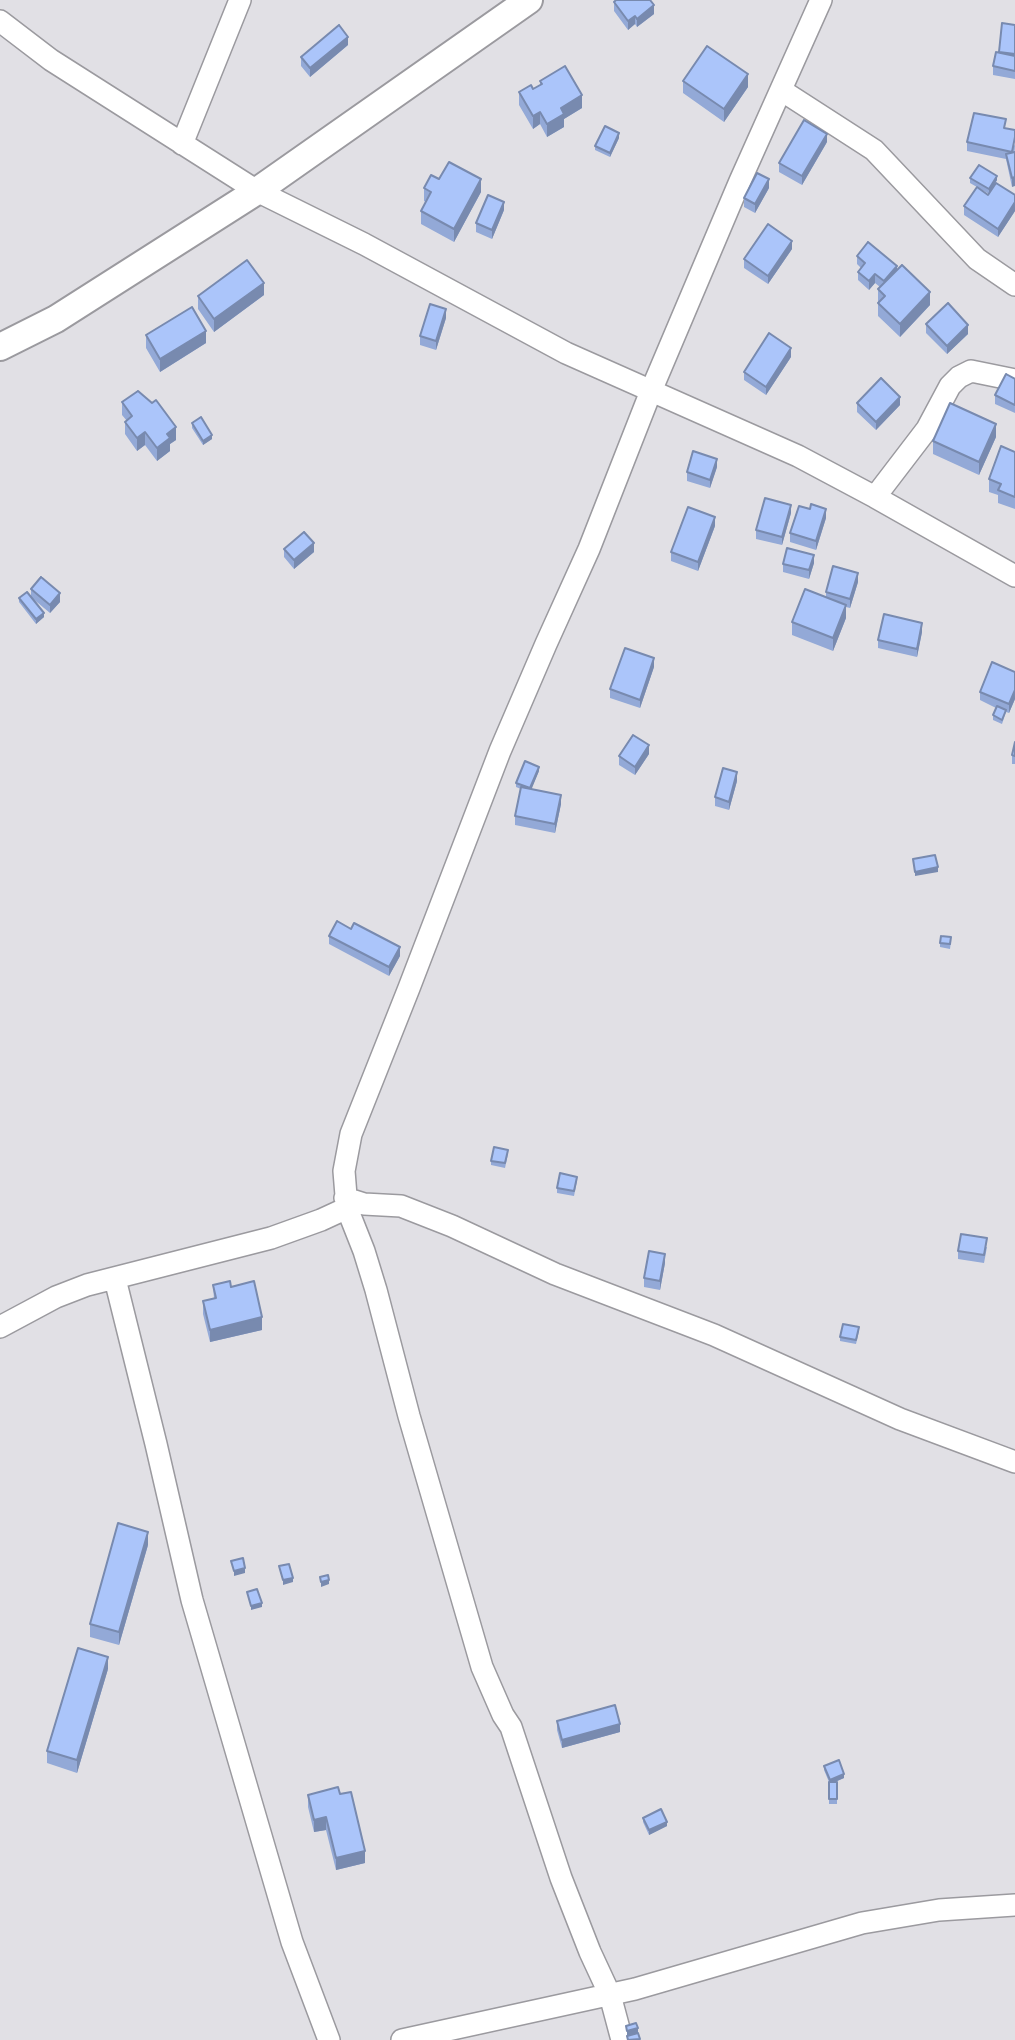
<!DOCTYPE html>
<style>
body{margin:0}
canvas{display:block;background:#e1e0e5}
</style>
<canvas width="1015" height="2040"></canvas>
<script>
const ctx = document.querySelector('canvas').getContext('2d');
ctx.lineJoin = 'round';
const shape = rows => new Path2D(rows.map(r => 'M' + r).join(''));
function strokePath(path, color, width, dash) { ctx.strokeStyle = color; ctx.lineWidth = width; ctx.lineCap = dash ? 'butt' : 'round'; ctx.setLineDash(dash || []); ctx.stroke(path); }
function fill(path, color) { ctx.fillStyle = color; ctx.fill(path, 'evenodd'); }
const minor = shape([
 [0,21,51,60,257,191,364,244,566,353,798,456,875,497,1015,576],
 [781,90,874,150,977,259,1015,285],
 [182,144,240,0],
 [875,497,927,429,950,386,959,377,971,371,1015,380],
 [345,1198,364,1204,401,1206,452,1226,555,1274,714,1335,900,1419,1015,1462],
 [347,1208,364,1251,376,1290,409,1416,482,1667,503,1715,511,1727,561,1878,590,1952,610,1995,622,2040],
 [115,1279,156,1444,192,1600,292,1942,329,2040],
 [0,1327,56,1297,87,1285,271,1238,321,1220,347,1208,344,1171,351,1134,409,988,500,751,546,644,589,549,651,391,740,181,821,0],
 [402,2040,635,1989,862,1923,939,1910,1015,1905]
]);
const major = shape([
 [0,347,56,319,257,191,529,0]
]);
const wall = shape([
 [614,2,654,14,637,27,635,24,628,30,614,11],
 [1002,23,1015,25,1015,79,993,75,993,66,999,53],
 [348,45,310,77,301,66,301,57],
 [540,81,582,108,564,119,564,127,547,137,540,124,533,129,519,105,519,92,533,89,540,85],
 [683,81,748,87,724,122,683,93],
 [1006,128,1015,146,1012,187,1006,159,967,151,967,142],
 [619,138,610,157,595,150,595,146],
 [827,142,802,185,779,172,779,163],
 [970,178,997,180,989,194,970,183],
 [439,179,481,192,454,242,421,224,421,211,426,202,424,201,424,188],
 [769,188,755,213,744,207,744,198],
 [988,195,1015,195,1015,211,998,237,964,215,964,206],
 [504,210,492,239,476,232,476,223],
 [792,249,768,284,744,268,744,259],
 [857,256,897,270,930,305,900,337,878,316,878,289,880,287,875,283,869,290,858,280,858,272,861,268,857,264],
 [264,295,214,332,198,309,198,296],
 [446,318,436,350,420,345,420,336],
 [926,324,968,334,947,354,926,333],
 [146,335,206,343,160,372,146,348],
 [791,357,766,395,744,380,744,372],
 [1015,379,1015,413,995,404,995,395],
 [122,402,176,440,170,444,170,451,157,461,145,445,137,451,125,434,125,422,127,421,122,415],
 [857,403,900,405,876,430,857,412],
 [192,423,212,439,203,445,192,428],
 [996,437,979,475,933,454,933,441],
 [1015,452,1015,509,998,503,998,495,989,492,989,479],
 [717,467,710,488,687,481,687,472],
 [791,513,782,545,756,539,756,530],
 [826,518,816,550,790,542,790,533],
 [715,526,698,571,671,561,671,552],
 [284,549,314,552,294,569,284,557],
 [814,563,809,579,783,572,783,564],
 [858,582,850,608,846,607,846,618,833,651,792,635,792,622,826,598,826,592],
 [31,589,60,602,50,613,32,598,44,617,36,624,19,602,19,598,31,597],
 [922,632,917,657,878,648,878,640],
 [654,667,640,708,610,698,610,689],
 [1015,672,1015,699,1009,713,1006,712,1002,724,993,720,993,715,996,708,980,700,980,692],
 [1015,742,1015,764,1012,764,1012,755],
 [649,754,635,775,619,765,619,756],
 [539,771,531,789,561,804,555,833,515,825,515,816,521,789,516,787,516,783],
 [737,781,729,810,715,806,715,797],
 [329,936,400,956,389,976,329,944],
 [951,941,950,949,940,947,940,943],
 [508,1154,505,1168,491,1165,491,1161],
 [577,1181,574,1196,557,1193,557,1188],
 [987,1247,984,1263,958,1259,958,1251],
 [665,1263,660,1290,644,1287,644,1278],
 [213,1285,231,1287,262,1330,210,1342,203,1314,203,1301,214,1299],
 [859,1331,856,1344,840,1341,840,1337],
 [148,1545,119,1645,90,1637,90,1624],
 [108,1669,77,1773,47,1763,47,1751],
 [557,1721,620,1732,562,1748,557,1730],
 [824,1766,844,1778,835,1782,837,1782,837,1804,829,1804,829,1782,824,1770],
 [340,1794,365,1863,336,1870,326,1830,314,1832,308,1807,308,1795],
 [643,1818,667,1826,649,1835,643,1822]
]);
const shadedWall = shape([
 [654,5,654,14,637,27,637,19],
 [635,16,635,24,628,30,628,21],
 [348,37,348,45,310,77,310,68],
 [748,74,748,87,724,122,724,109],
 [582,95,582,108,564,119,564,127,547,137,547,124,561,108],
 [540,112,540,124,533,129,533,116],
 [619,133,619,138,610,157,610,153],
 [827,134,827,142,802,185,802,176],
 [997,176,997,180,989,194,989,189],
 [1015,177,1015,186,1012,187,1012,178],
 [481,179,481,192,454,242,454,229],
 [769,179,769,188,755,213,755,204],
 [504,202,504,210,492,239,492,230],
 [1015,202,1015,211,998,237,998,229],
 [792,241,792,249,768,284,768,276],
 [897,266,897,275,884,290,884,281],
 [875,274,875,283,869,290,869,281],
 [264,283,264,295,214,332,214,319],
 [930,292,930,305,900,337,900,324],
 [446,309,446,318,436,350,436,341],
 [968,325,968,334,947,354,947,346],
 [206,331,206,343,160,372,160,359],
 [791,348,791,357,766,395,766,387],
 [900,397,900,405,876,430,876,422],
 [996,424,996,437,979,475,979,462],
 [176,427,176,440,170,444,170,451,157,461,157,448,167,434],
 [145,432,145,445,137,451,137,438],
 [212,435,212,439,203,445,203,441],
 [717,459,717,467,710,488,710,480],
 [791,505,791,513,782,545,782,537],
 [826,509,826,518,816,550,816,541],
 [715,517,715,526,698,571,698,562],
 [314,543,314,552,294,569,294,560],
 [814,555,814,563,809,579,809,570],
 [858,573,858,582,850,608,850,599],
 [60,593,60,602,50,613,50,605],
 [846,605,846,618,833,651,833,638],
 [44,613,44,617,36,624,36,619],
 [922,623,922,632,917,657,917,649],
 [654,658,654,667,640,708,640,700],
 [1015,690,1015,699,1009,713,1009,704],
 [649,745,649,754,635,775,635,767],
 [539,767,539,771,530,793,530,788],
 [737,772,737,781,729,810,729,802],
 [561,795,561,804,555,833,555,824],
 [938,867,938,872,915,876,915,872],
 [400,947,400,956,389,976,389,967],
 [665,1254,665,1263,660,1290,660,1281],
 [262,1317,262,1330,210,1342,210,1330],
 [148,1532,148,1545,119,1645,119,1632],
 [245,1568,245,1573,234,1576,234,1571],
 [293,1578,293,1582,283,1585,283,1580],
 [329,1580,329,1584,321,1587,321,1582],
 [262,1603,262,1607,251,1610,251,1606],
 [108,1657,108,1669,77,1773,77,1760],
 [620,1724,620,1732,562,1748,562,1740],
 [844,1774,844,1778,830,1784,830,1780],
 [326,1817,326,1830,314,1832,314,1820],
 [667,1822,667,1826,649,1835,649,1830],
 [365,1851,365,1863,336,1870,336,1858],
 [638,2028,638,2033,627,2036,627,2031]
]);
const building = shape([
 [616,0,650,0,654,5,637,19,635,16,628,21,614,2,616,0],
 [1002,23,1015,25,1015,54,999,52,1002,23],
 [339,25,348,37,310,68,301,57,339,25],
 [707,46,748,74,724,109,683,81,707,46],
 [996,52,1015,56,1015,71,993,66,996,52],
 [565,66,582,95,561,108,564,114,547,124,540,112,533,116,519,92,531,85,533,89,542,84,540,81,565,66],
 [974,113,1006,119,1004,128,1015,130,1015,137,1012,152,967,142,974,113],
 [804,120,827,134,802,176,779,163,804,120],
 [605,126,619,133,610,153,595,146,605,126],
 [1015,152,1015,177,1012,178,1006,154,1015,152],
 [449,162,481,179,454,229,421,211,431,192,424,188,431,175,439,179,449,162],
 [979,165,997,176,989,189,970,178,979,165],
 [757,173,769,179,755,204,744,198,757,173],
 [996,183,1015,195,1015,202,998,229,964,206,977,187,988,195,996,183],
 [488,195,504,202,492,230,476,223,488,195],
 [768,224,792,241,768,276,744,259,768,224],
 [868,242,897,266,884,281,875,274,869,281,858,272,865,263,857,256,868,242],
 [247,260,264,283,214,319,198,296,247,260],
 [902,265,930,292,900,324,878,303,885,296,878,289,902,265],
 [948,303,968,325,947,346,926,324,948,303],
 [430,304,446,309,436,341,420,336,430,304],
 [192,307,206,331,160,359,146,335,192,307],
 [769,333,791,348,766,387,744,372,769,333],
 [1006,374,1015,379,1015,405,995,395,1006,374],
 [881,378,900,397,876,422,857,403,881,378],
 [138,391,152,403,156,400,176,427,167,434,170,438,157,448,145,432,137,438,125,422,132,416,122,402,138,391],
 [950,403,996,424,979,462,933,441,950,403],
 [201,417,212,435,203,441,192,423,201,417],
 [1001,446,1015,452,1015,497,998,490,1001,484,989,479,1001,446],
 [693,451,717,459,710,480,687,472,693,451],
 [765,498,791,505,782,537,756,530,765,498],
 [811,504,826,509,816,541,790,533,799,506,810,509,811,504],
 [688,507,715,517,698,562,671,552,688,507],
 [304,532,314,543,294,560,284,549,304,532],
 [787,548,814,555,809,570,783,564,787,548],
 [833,566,858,573,850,599,826,592,833,566],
 [41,577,60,593,50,605,31,589,41,577],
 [805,589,846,605,833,638,792,622,805,589],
 [27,592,44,613,36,619,19,598,27,592],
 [884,614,922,623,917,649,878,640,884,614],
 [625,648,654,658,640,700,610,689,625,648],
 [992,662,1015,672,1015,690,1009,704,980,692,992,662],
 [997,706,1006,710,1002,720,993,715,997,706],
 [633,735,649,745,635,767,619,756,633,735],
 [1015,742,1015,756,1012,755,1015,742],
 [525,761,539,767,530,788,516,783,525,761],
 [723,768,737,772,729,802,715,797,723,768],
 [521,787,561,795,555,824,515,816,521,787],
 [935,855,938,867,915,872,913,859,935,855],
 [337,921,351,929,354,923,400,947,389,967,329,936,337,921],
 [941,936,951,937,950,944,940,943,941,936],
 [494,1147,508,1150,505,1163,491,1161,494,1147],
 [560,1173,577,1177,574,1191,557,1188,560,1173],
 [961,1234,987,1238,984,1255,958,1251,961,1234],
 [649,1251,665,1254,660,1281,644,1278,649,1251],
 [230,1281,231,1287,254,1281,262,1317,210,1330,203,1301,216,1298,213,1285,230,1281],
 [843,1324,859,1327,856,1340,840,1337,843,1324],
 [118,1523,148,1532,119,1632,90,1624,118,1523],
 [243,1558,245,1568,234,1571,231,1561,243,1558],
 [289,1564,293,1578,283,1580,279,1566,289,1564],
 [328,1575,329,1580,321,1582,320,1577,328,1575],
 [257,1589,262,1603,251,1606,247,1592,257,1589],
 [78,1648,108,1657,77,1760,47,1751,78,1648],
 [615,1705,620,1724,562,1740,557,1721,615,1705],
 [839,1760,844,1774,830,1780,824,1766,839,1760],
 [829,1782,837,1782,837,1799,829,1799,829,1782],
 [338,1787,340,1794,351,1792,365,1851,336,1858,326,1817,314,1820,308,1795,338,1787],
 [661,1809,667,1822,649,1830,643,1818,661,1809],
 [636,2023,638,2028,627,2031,626,2026,636,2023],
 [638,2033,640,2039,628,2040,627,2036,638,2033]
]);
strokePath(minor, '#9b9a9f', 24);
strokePath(major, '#9b9a9f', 30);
strokePath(minor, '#fff', 21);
strokePath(major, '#fff', 26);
fill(wall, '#93a9d7');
fill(shadedWall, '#788aaf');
fill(building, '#abc5fa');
strokePath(building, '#788aaf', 2);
</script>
